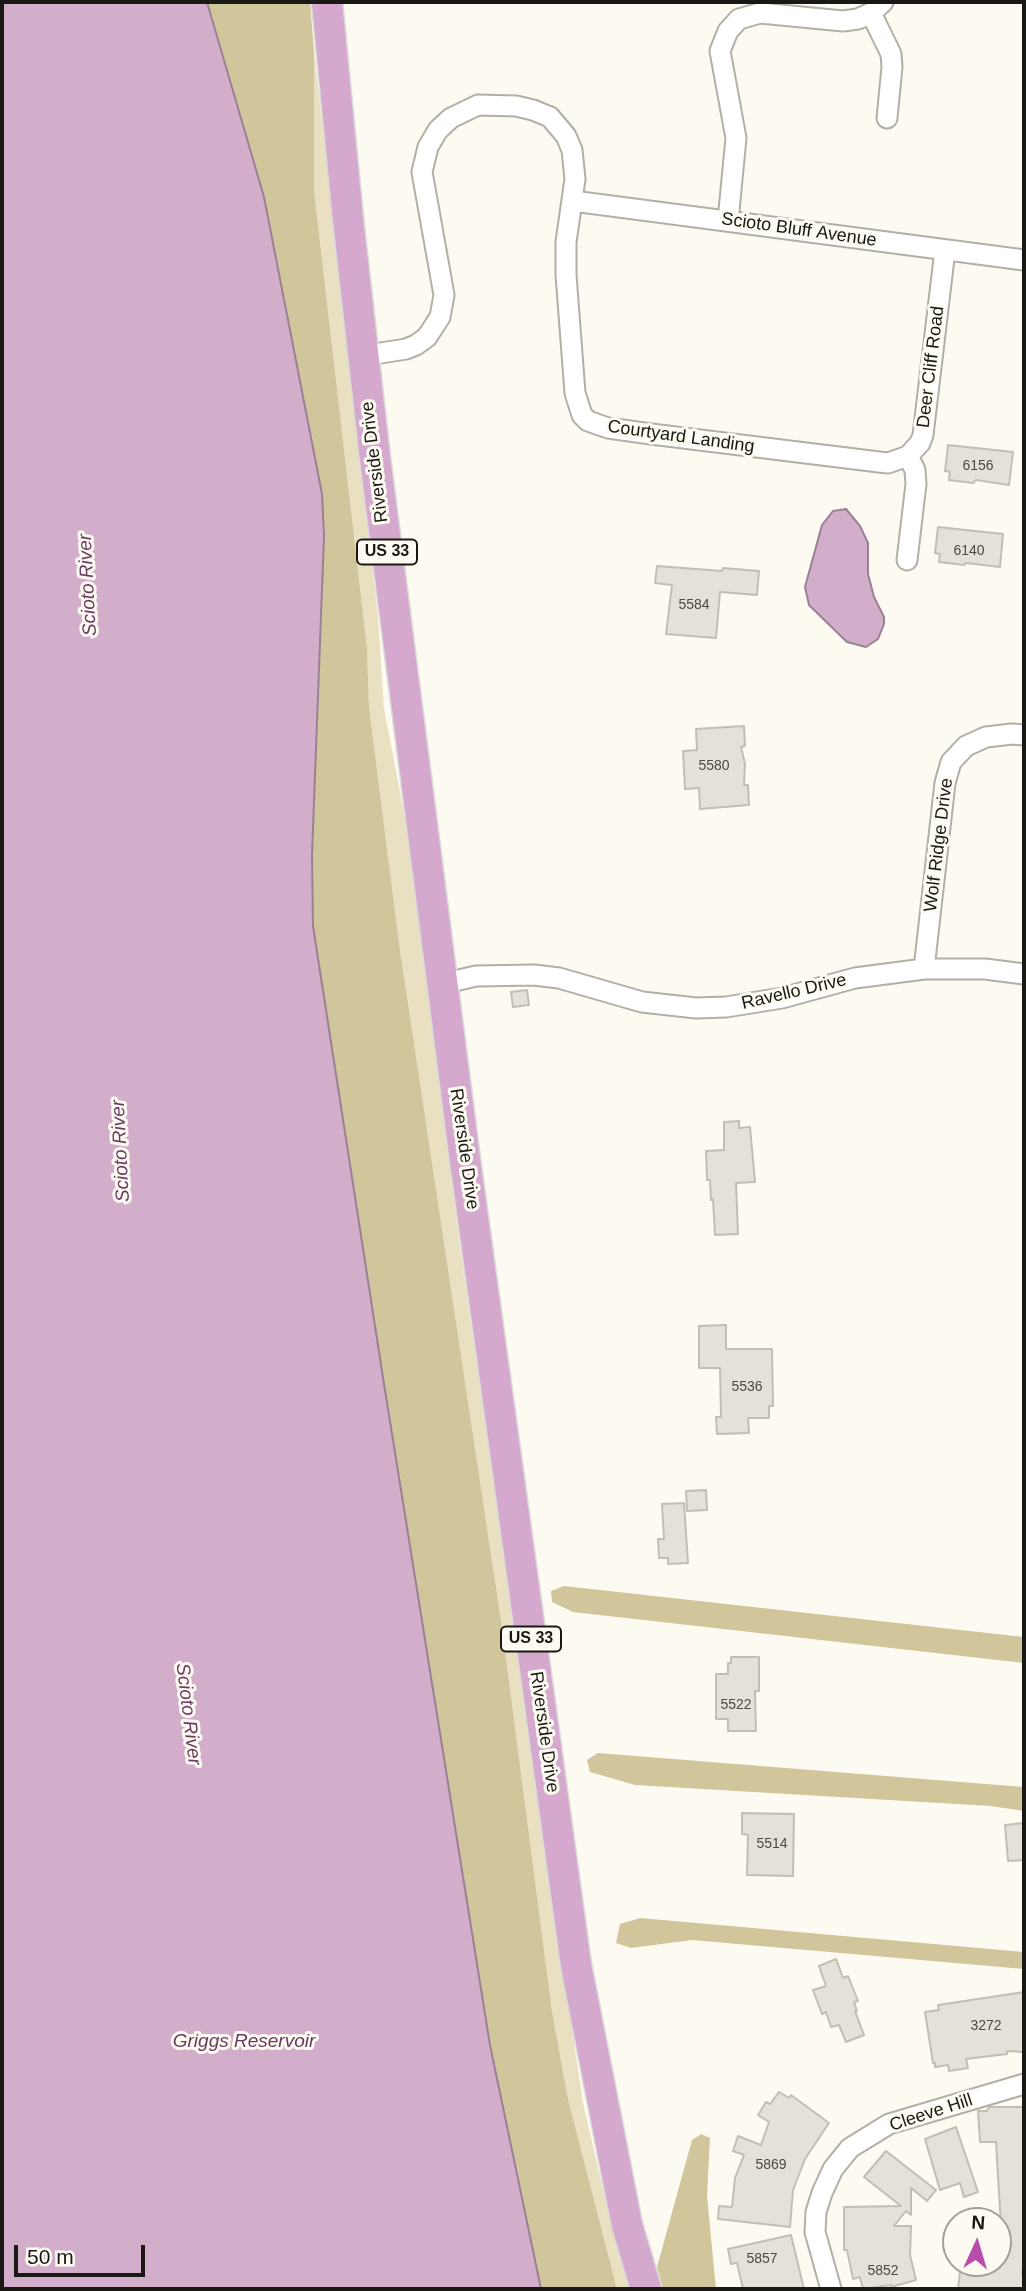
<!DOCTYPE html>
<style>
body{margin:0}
#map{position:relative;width:1026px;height:2291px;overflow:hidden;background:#fdfbf1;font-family:Arial,sans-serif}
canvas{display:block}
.frame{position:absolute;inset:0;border:4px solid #191815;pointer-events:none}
.north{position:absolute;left:942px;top:2207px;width:70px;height:70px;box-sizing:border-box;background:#fdfbf1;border:2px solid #a2a099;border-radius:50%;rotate:4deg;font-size:19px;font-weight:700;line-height:28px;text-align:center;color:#191815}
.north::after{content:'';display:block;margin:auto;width:24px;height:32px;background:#ba4cab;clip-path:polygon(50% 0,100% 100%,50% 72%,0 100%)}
.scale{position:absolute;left:14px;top:2245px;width:131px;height:32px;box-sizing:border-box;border:4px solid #191815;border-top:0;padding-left:9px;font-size:21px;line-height:24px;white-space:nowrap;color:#191815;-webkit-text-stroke:5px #fdfbf1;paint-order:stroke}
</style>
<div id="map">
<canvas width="1026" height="2291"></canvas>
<div class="frame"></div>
<div class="north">N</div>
<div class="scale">50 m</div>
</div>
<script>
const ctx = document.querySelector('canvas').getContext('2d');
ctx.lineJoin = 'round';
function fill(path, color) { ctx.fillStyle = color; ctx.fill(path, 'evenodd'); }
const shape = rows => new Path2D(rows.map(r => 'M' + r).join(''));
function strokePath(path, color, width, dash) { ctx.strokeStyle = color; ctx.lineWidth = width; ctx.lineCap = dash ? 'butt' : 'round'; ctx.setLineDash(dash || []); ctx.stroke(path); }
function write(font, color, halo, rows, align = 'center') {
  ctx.font = font + ' Arial,sans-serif'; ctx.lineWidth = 6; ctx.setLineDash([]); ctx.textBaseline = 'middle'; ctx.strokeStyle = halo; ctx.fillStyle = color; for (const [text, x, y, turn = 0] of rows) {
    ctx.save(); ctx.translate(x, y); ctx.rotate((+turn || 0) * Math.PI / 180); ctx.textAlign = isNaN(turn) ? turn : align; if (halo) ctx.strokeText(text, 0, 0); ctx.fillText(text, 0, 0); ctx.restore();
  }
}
const green = shape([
 [314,51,378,617,384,709,407,828,458,1233,553,1901,583,2103,604,2193,631,2289,617,2289,568,2099,552,2011,502,1627,400,950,369,707,367,648,314,190]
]);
const forest = shape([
 [207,2,310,2,314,51,314,190,367,648,369,707,400,950,502,1627,552,2011,568,2099,617,2289,541,2289,490,2045,384,1384,313,926,312,855,324,536,322,494,264,197],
 [564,1586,1024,1637,1024,1663,573,1612,552,1602,551,1591],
 [598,1753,1024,1787,1024,1811,991,1806,635,1785,590,1772,587,1760],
 [640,1918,1024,1952,1024,1969,692,1940,631,1948,616,1943,620,1924],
 [701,2134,710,2138,707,2196,716,2289,663,2289,657,2267,692,2140]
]);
const water = shape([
 [2,2,207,2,264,197,322,494,324,536,312,855,313,926,384,1384,490,2045,541,2289,2,2289,2,2],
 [846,509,860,526,868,543,868,574,874,597,884,617,884,624,878,639,866,647,847,642,809,605,805,587,822,525,833,511,846,509]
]);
const building = shape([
 [948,445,1013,452,1009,485,976,480,973,483,949,480,950,472,945,471,948,445],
 [938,527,1003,534,1000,567,966,563,964,565,939,562,940,554,935,553,938,527],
 [657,566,722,571,723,568,759,571,757,595,720,592,716,638,666,634,672,585,655,583,657,566],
 [744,726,745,746,741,747,745,764,744,785,748,785,749,805,700,809,699,788,685,789,683,751,697,750,696,729,744,726],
 [527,990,529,1005,513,1007,511,992,527,990],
 [739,1121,739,1128,750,1127,755,1182,736,1183,738,1234,715,1235,713,1199,711,1200,710,1180,707,1180,706,1151,724,1150,724,1122,739,1121],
 [726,1325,726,1349,772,1349,773,1406,769,1406,769,1418,748,1418,749,1433,717,1434,716,1417,721,1417,720,1368,699,1368,699,1326,726,1325],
 [706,1490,707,1510,687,1511,686,1491,706,1490],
 [684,1503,688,1563,668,1564,668,1558,659,1558,658,1539,664,1539,662,1504,684,1503],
 [731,1657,759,1657,759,1691,755,1691,756,1731,728,1731,728,1719,716,1719,716,1674,728,1674,728,1663,731,1663,731,1657],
 [742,1813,794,1814,793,1876,747,1875,748,1835,742,1834,742,1813],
 [1024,1823,1024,1860,1008,1861,1005,1825,1024,1823],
 [836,1959,843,1978,848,1976,858,2001,854,2002,857,2011,855,2011,864,2035,846,2042,839,2025,831,2027,826,2012,822,2014,813,1990,826,1986,819,1966,836,1959],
 [1024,1992,1024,2052,1007,2051,1007,2054,966,2059,968,2068,949,2071,948,2065,935,2067,935,2063,933,2063,925,2012,939,2010,938,2005,1024,1992],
 [779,2092,789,2098,791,2095,829,2123,805,2159,793,2190,790,2227,718,2219,719,2206,732,2207,735,2178,744,2155,733,2151,738,2136,761,2145,769,2122,758,2115,766,2102,770,2104,779,2092],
 [989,2107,1024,2107,1024,2259,1022,2274,1024,2274,1024,2289,958,2289,961,2263,998,2263,998,2260,1003,2259,996,2142,980,2142,978,2111,987,2111,989,2107],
 [956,2127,978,2192,964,2197,960,2183,940,2190,925,2139,956,2127],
 [886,2151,936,2190,927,2201,911,2188,911,2215,906,2211,894,2226,911,2226,910,2255,916,2280,891,2287,891,2285,863,2289,860,2277,853,2279,847,2250,844,2250,844,2207,901,2206,864,2177,886,2151],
 [791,2235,804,2289,743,2289,737,2263,731,2264,728,2249,791,2235]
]);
const minor = shape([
 [871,13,891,54,892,67,887,118],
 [573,201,1024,260],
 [728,221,736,138,720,51,728,31,739,19,760,13,843,21,858,19,871,13,883,2],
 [362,356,406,349,416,345,427,337,440,317,444,295,422,172,428,147,438,130,451,118,478,105,516,106,533,110,550,117,566,136,572,150,575,179,566,242,566,275,575,393,582,415,588,421,608,428,651,434,879,462,888,463,908,456],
 [907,560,916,484,915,470,908,456,920,443,923,435,945,250],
 [924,969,945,783,951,762,966,746,986,737,1012,734,1024,735],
 [442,984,476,976,534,975,559,978,642,1002,696,1008,726,1007,782,998,855,978,924,969,985,969,1024,974],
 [831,2289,815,2232,816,2212,822,2193,833,2169,850,2148,889,2124,1024,2084]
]);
const primary = shape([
 [327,2,348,219,375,458,465,1160,576,1965,627,2225,646,2289]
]);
const numberNames = [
 ["6156",978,466],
 ["6140",969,551],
 ["5584",694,605],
 ["5580",714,766],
 ["5536",747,1387],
 ["5522",736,1705],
 ["5514",772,1844],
 ["3272",986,2026],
 ["5869",771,2165],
 ["5857",762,2259],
 ["5852",883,2271]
];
const shields = [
 [387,552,60],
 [531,1639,60]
];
const shieldNames = [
 ["US 33",387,552],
 ["US 33",531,1639]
];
const streetNames = [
 ["Scioto Bluff Avenue",799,230,8],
 ["Deer Cliff Road",931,367,-83],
 ["Courtyard Landing",681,437,8],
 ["Riverside Drive",375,462,-97],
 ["Wolf Ridge Drive",939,845,-83],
 ["Ravello Drive",794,992,-13],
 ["Riverside Drive",464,1149,82],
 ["Riverside Drive",544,1732,82],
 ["Cleeve Hill",931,2113,-18]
];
const waterNames = [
 ["Scioto River",88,585,-93],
 ["Scioto River",121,1151,-93],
 ["Scioto River",188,1714,83],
 ["Griggs Reservoir",244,2042]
];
fill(green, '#e9e0c2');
fill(forest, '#d1c59c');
fill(water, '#d2aeca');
strokePath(water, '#9a8194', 2);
fill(building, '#e3e1d8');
strokePath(building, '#c1bfb5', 2);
strokePath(minor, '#b2afa6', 23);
strokePath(primary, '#dadada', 33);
strokePath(minor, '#fff', 19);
strokePath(primary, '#d4a9cd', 30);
write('14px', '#4c4a46', null, numberNames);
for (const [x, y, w] of shields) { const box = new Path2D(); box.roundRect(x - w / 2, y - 12.5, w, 25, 5); ctx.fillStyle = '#fdfbf1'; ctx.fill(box); strokePath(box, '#191815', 2); }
write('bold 16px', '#191815', null, shieldNames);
write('18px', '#191815', '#fdfbf1', streetNames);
write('italic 19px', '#693a62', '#fdfbf1', waterNames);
</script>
